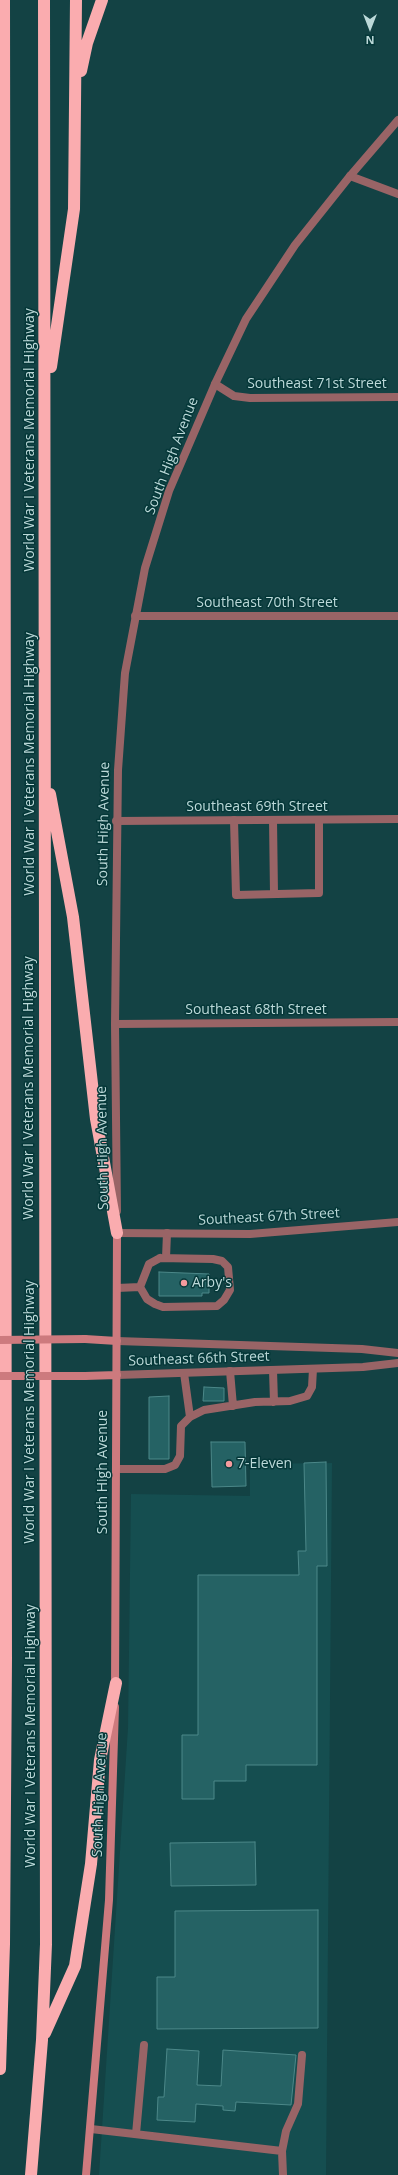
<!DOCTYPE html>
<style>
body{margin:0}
#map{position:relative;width:398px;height:2175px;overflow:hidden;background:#134244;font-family:"Open Sans",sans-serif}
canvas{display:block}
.north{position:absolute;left:350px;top:8px;width:40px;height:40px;-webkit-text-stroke:3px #053839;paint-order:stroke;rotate:180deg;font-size:11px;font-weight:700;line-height:16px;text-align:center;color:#bcd9d9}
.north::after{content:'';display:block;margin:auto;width:14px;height:18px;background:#bcd9d9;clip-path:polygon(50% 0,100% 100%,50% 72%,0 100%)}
</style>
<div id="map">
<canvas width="398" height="2175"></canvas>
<div class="north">N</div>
</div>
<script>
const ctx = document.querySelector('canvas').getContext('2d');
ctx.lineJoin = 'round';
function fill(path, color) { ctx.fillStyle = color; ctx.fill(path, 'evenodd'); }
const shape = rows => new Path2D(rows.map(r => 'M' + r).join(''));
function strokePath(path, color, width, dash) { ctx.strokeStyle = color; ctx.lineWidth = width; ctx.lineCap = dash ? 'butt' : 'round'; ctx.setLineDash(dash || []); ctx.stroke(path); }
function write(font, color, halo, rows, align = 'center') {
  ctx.font = font + ' "Open Sans",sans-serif'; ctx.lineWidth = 3; ctx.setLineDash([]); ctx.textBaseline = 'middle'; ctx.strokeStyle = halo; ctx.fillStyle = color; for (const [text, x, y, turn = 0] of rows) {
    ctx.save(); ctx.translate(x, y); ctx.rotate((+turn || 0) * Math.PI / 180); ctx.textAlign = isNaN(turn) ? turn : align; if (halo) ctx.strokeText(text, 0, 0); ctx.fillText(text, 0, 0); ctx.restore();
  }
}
const built = shape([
 [332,1463,326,2175,99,2175,128,1728,131,1494,250,1496,250,1464]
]);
const building = shape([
 [159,1272,209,1274,209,1293,202,1293,202,1296,159,1296,159,1272],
 [204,1387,224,1388,224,1401,203,1401,204,1387],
 [169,1396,169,1459,149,1459,149,1397,169,1396],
 [211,1442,245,1442,246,1486,212,1487,211,1442],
 [326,1462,327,1566,317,1566,317,1765,246,1765,246,1781,214,1781,214,1799,182,1799,182,1735,198,1735,198,1575,299,1575,298,1551,306,1551,304,1463,326,1462],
 [255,1842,256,1885,171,1886,170,1843,255,1842],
 [318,1910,318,2028,157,2029,157,1977,175,1977,175,1911,318,1910],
 [167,2049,199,2051,197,2085,221,2086,223,2050,296,2055,291,2105,236,2102,235,2111,223,2110,223,2106,196,2104,195,2122,157,2120,158,2097,164,2097,167,2049]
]);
const service = shape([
 [234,820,236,895,319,893,319,820],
 [273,820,274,894],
 [160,1258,213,1259,222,1261,228,1267,230,1290,224,1300,217,1306,163,1307,155,1304,147,1299,140,1287,149,1264,160,1258],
 [166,1258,167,1233],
 [117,1288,140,1287],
 [273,1370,274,1402],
 [230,1371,233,1406],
 [184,1373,190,1417],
 [116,1469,165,1469,175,1465,180,1456,181,1426,190,1417,204,1410,255,1402,290,1401,307,1396,312,1387,313,1369],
 [91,2129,282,2151,283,2175],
 [136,2134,144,2045],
 [282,2151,286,2131,298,2104,302,2055]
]);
const minor = shape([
 [350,176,398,194],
 [215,384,234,396,250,398,398,397],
 [135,616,398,616],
 [116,821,398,819],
 [115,1024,398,1022],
 [117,1233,250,1234,398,1222]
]);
const tertiary = shape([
 [117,1211,115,1024,118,770,125,673,145,568,169,491,215,384,246,319,295,245,350,176,398,120],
 [117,1341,362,1349,398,1353],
 [117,1375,363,1367,398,1363]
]);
const secondary = shape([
 [85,1339,117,1341],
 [85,1376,117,1375],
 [115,1687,117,1233],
 [86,2175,109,1900,115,1707]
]);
const motorway = shape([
 [81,71,87,43,102,0],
 [51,367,74,209,76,0],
 [50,794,73,917,96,1119,117,1233],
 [45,2033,75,1966,91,1864,100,1760,116,1683],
 [0,2069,4,1944,6,1657,4,0],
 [31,2175,42,2040,46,1944,44,0]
]);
const secondaryBridge = shape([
 [0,1340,85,1339],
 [0,1376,85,1376]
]);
const markers = [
 [184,1283,4,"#f59b9e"],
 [229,1464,4,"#f59b9e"]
];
const streetNames = [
 ["Southeast 71st Street",317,384],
 ["World War I Veterans Memorial Highway",30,440,-90],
 ["South High Avenue",172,456,-69],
 ["Southeast 70th Street",267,603],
 ["World War I Veterans Memorial Highway",30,764,-90],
 ["Southeast 69th Street",257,807],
 ["South High Avenue",104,824,-89],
 ["Southeast 68th Street",256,1010],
 ["World War I Veterans Memorial Highway",29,1088,-90],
 ["South High Avenue",103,1148,-91],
 ["Southeast 67th Street",269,1217,-3],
 ["Southeast 66th Street",199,1359,-2],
 ["World War I Veterans Memorial Highway",30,1412,-90],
 ["South High Avenue",103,1472,-90],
 ["World War I Veterans Memorial Highway",31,1736,-90],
 ["South High Avenue",100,1795,-88]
];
const poiNames = [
 ["Arby's",192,1283],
 ["7-Eleven",237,1464]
];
fill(built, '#154e50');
fill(building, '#256264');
strokePath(building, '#4c8889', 1);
strokePath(service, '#996466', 8);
strokePath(minor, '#996466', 8);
strokePath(tertiary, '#996466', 8);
strokePath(secondary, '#cd7a7e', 8);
strokePath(motorway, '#faacaf', 12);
strokePath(secondaryBridge, '#cd7a7e', 8);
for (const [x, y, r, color] of markers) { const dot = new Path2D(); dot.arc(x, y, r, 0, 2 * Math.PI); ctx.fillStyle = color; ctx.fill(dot); strokePath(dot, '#053839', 1.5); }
write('14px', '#bcd9d9', '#053839', streetNames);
write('14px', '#bcd9d9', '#053839', poiNames, 'left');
</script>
